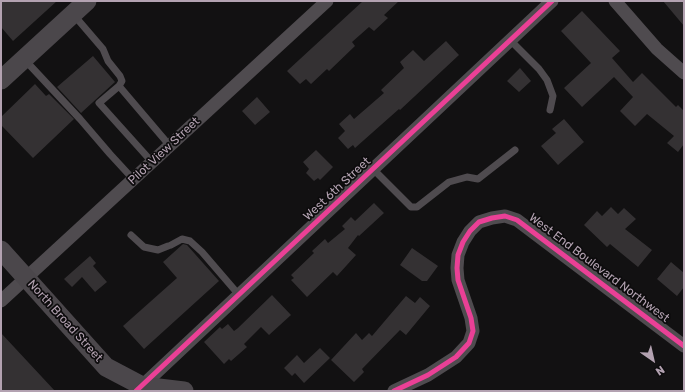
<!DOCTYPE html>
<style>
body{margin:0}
#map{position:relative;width:685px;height:392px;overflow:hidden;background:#121112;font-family:Rubik,sans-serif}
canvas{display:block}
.frame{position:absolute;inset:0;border:2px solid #b3a2b1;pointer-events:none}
.north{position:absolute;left:633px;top:340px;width:40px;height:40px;-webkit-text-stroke:3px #0d0c0d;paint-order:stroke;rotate:146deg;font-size:11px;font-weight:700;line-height:16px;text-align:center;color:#b3a2b1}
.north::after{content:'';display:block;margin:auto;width:14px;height:18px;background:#b3a2b1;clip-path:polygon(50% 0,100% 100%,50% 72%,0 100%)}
</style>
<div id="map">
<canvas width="685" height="392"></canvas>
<div class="frame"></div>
<div class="north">N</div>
</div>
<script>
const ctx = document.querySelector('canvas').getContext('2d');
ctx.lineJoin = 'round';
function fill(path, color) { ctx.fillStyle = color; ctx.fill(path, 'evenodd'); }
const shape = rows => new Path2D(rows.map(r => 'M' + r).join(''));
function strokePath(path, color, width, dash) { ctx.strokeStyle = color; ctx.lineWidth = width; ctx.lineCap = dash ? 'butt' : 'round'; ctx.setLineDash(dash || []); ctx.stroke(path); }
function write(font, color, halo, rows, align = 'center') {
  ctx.font = font + ' Rubik,sans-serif'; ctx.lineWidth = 3.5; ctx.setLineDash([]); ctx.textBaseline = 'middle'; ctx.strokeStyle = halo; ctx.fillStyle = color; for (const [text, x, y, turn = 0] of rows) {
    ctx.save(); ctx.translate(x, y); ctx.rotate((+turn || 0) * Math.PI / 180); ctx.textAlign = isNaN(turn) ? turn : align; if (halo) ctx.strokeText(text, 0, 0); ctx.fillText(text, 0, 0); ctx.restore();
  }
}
const building = shape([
 [1,1,57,1,13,41,1,27],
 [363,1,399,1,384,15,388,18,374,31,369,27,352,42,355,46,329,71,327,69,311,84,306,79,300,84,287,71],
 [663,1,684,1,684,26],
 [582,11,620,51,612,58,633,82,642,73,676,107,678,105,684,111,684,144,678,152,667,143,674,136,647,114,635,126,620,111,633,97,614,77,582,107,564,88,591,63,561,31],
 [446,41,459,55,400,110,399,109,355,148,353,145,348,149,338,138,345,131,339,124,350,114,354,119,384,93,381,90,404,68,400,62,413,50,424,61],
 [93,56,115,82,81,113,57,87],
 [520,68,531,81,519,92,507,81],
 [35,84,46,96,49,94,74,119,33,158,1,125,1,117],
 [257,97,270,112,255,125,242,111],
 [564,119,584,142,558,165,541,146,556,133,552,129],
 [316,150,333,167,320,180,318,178,314,181,306,173,309,169,303,162],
 [374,203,384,213,359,236,358,235,348,248,356,255,337,276,333,272,307,297,291,280,294,278,291,275,314,253,312,251,325,239,328,243,345,229,342,226,351,217,355,221],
 [611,207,618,214,624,208,636,219,625,229,652,250,638,267,610,244,607,247,584,225,597,211,602,216],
 [183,244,187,245,219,281,144,349,123,326,177,278,163,262],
 [412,248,438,266,427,281,422,281,400,265],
 [90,256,96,263,93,266,107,282,95,292,82,277,72,287,64,279],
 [671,262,684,273,684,287,677,296,657,279],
 [272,295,291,315,269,335,261,327,244,344,247,347,231,361,229,359,224,364,204,342,220,327,222,329,228,324,234,331,238,328],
 [406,296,415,303,420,297,430,306,406,335,400,330,362,369,364,372,354,382,331,360,356,333,362,340,369,333,372,336],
 [1,333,55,391,1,391],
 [320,348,330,358,304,383,295,373,292,376,284,368,297,355,304,363]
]);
const lane = shape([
 [73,14,103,49,108,61,120,76,122,81,119,86,170,146],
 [510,40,539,69,547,80,553,96,550,110],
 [24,59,80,119,110,154,133,179],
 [119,86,99,103,152,162],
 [373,169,411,207,417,207,449,182,467,177,478,179,515,150],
 [131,235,144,247,158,250,168,246],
 [171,245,182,239,190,241,202,252,239,295]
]);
const street = shape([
 [615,1,657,49,684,73],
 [1,301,327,1],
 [142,386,552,1],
 [394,391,428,375,456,357,469,343,473,331,471,318,458,280,457,268,458,255,463,242,470,231,479,222,492,218,505,216,517,220,684,346]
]);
const secondary = shape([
 [1,80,87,1],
 [1,250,106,367,142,386,184,391]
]);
const cycleway = shape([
 [136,391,552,1],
 [394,391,428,375,456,357,469,343,473,331,471,318,458,280,457,268,458,255,463,242,470,231,479,222,492,218,505,216,517,220,684,346]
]);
const streetNames = [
 ["Pilot View Street",164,151,-43],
 ["West 6th Street",337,189,-43],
 ["West End Boulevard Northwest",599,268,37],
 ["North Broad Street",65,321,48]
];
fill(building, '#343133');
strokePath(lane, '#4f4b4f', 7);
strokePath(street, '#4f4b4f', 13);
strokePath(secondary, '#4b474b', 19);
strokePath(cycleway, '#ea4096', 5);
write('12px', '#b3a2b1', '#0d0c0d', streetNames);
</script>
